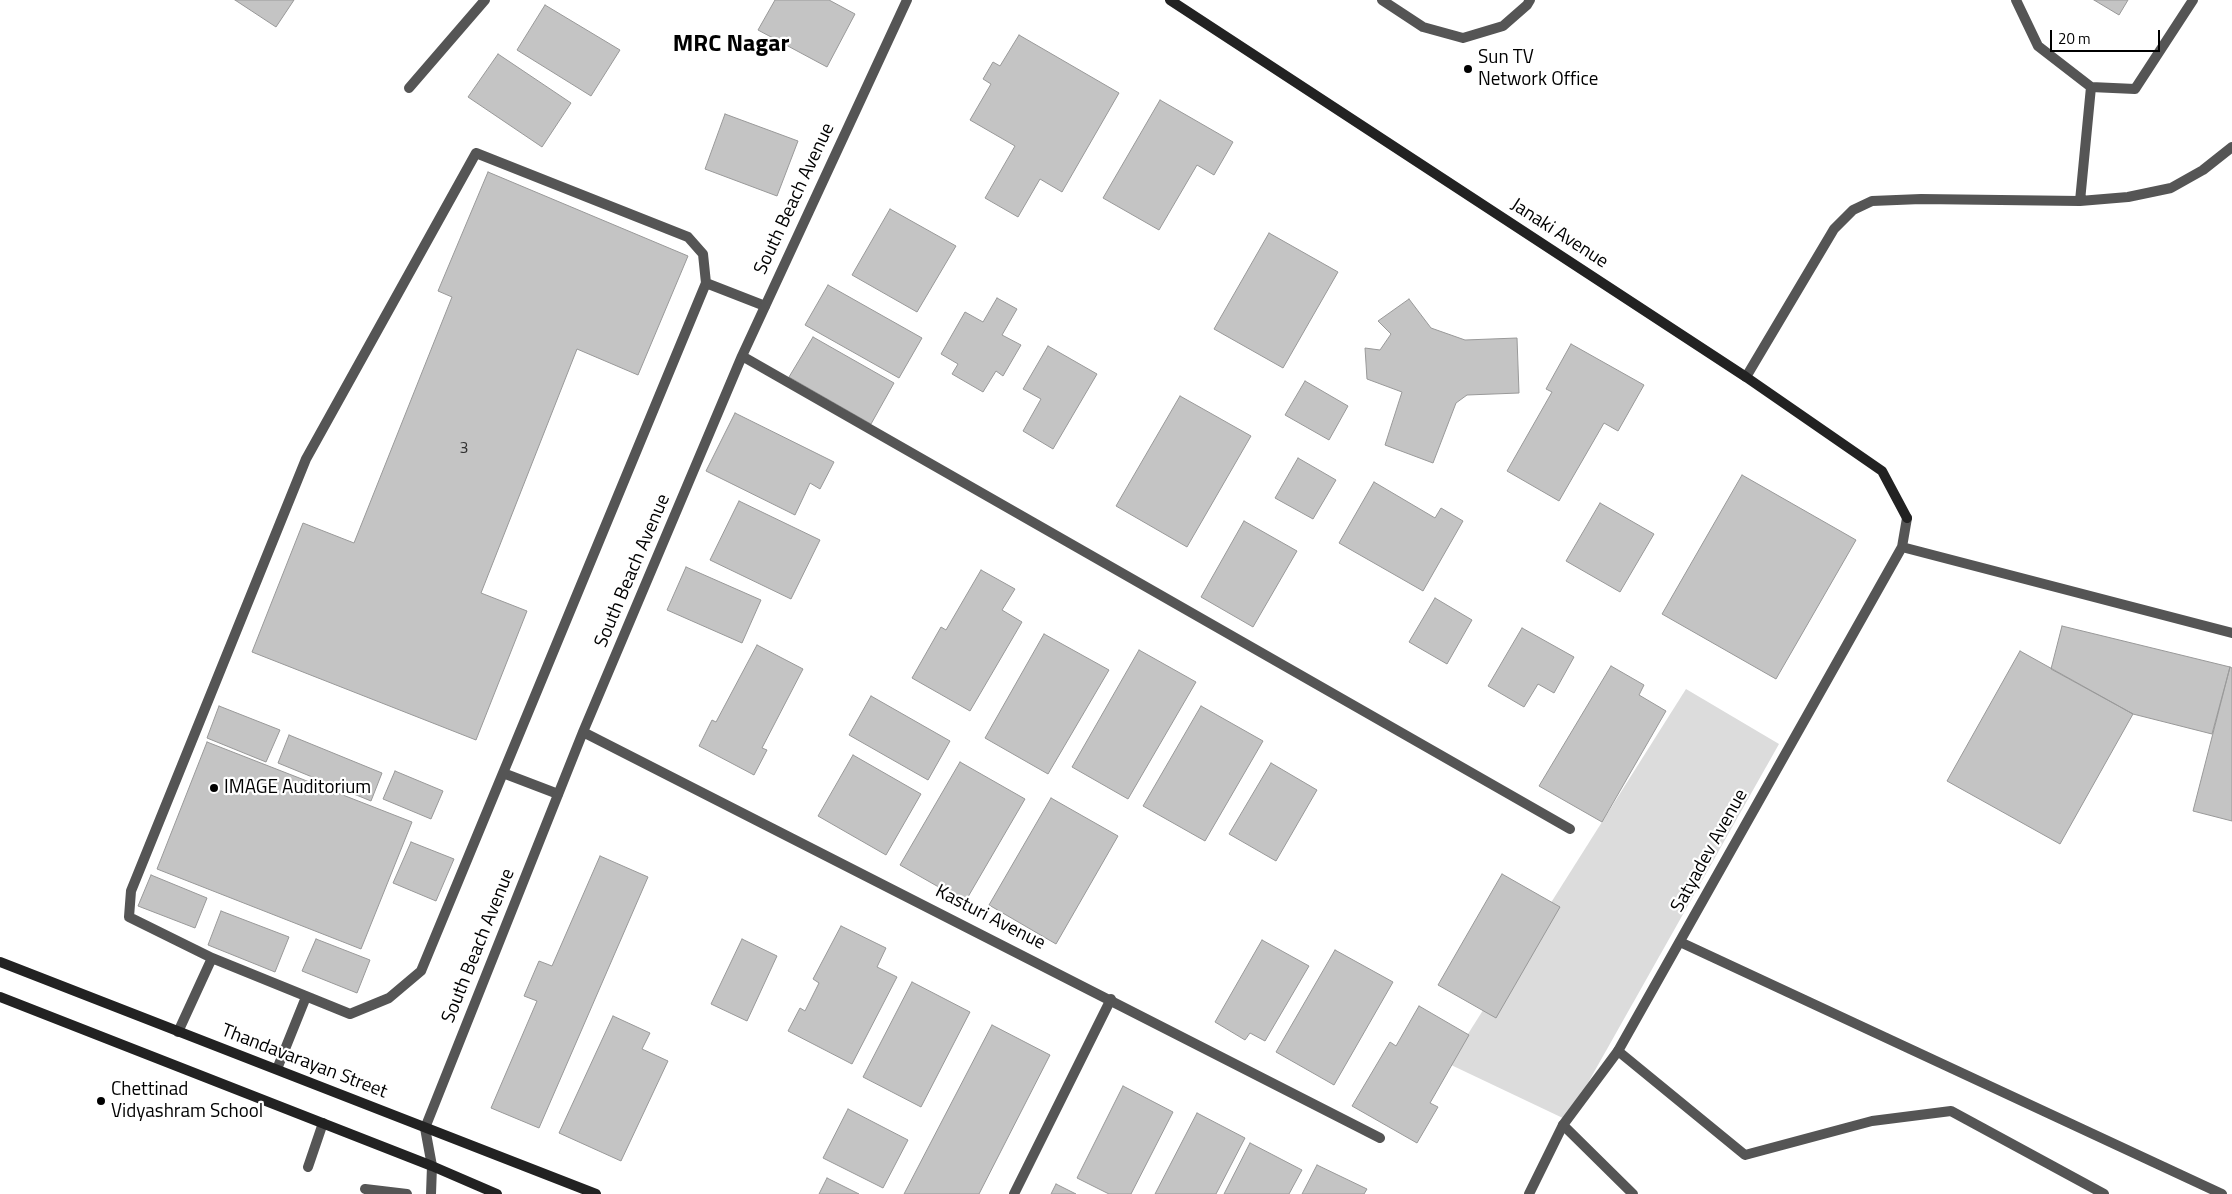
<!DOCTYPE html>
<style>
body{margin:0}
#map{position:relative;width:2232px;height:1194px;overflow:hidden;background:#fff;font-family:"Titillium Web",sans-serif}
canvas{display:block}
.scale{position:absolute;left:2050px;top:30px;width:110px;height:22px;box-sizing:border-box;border:2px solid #000;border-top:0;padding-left:6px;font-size:15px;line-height:18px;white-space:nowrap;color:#000;-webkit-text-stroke:4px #fff;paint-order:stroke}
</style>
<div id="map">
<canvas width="2232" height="1194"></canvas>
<div class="scale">20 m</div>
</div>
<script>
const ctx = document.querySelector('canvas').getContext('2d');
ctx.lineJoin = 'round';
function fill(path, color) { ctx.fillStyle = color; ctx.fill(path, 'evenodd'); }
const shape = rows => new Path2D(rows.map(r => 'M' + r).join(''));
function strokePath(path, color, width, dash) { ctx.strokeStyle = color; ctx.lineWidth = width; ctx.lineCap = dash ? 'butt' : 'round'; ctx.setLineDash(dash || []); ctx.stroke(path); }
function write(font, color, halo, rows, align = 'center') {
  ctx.font = font + ' "Titillium Web",sans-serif'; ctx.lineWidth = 4.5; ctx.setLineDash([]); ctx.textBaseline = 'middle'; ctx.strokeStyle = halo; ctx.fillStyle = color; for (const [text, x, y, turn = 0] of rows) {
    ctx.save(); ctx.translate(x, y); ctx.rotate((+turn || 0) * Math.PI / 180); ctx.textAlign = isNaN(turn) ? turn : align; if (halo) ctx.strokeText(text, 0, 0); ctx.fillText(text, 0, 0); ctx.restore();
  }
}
const green = shape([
 [1686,689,1779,744,1567,1120,1449,1064]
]);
const building = shape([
 [235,0,294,0,276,27,235,0],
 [775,0,829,0,855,14,827,67,758,30,775,0],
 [2094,0,2128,0,2119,15,2094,0],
 [545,5,620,50,591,96,517,50,545,5],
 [1019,35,1119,93,1062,192,1040,179,1018,217,985,198,1015,146,970,120,991,84,983,79,993,62,1000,66,1019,35],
 [498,54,571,103,542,147,468,97,498,54],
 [1160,100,1233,142,1214,175,1197,165,1159,230,1103,198,1160,100],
 [725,114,798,141,777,196,705,169,725,114],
 [488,172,688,256,638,375,577,349,481,593,527,611,476,740,252,652,303,523,354,543,452,297,438,291,488,172],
 [890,209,956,246,917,312,852,275,890,209],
 [1269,233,1338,272,1283,368,1214,329,1269,233],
 [828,285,922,338,899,378,805,325,828,285],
 [997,298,1017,309,1002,335,1021,345,1003,376,996,371,983,392,952,374,958,364,941,354,965,312,983,322,997,298],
 [1409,299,1431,328,1465,340,1517,338,1519,393,1467,395,1456,403,1433,463,1385,445,1402,392,1367,379,1365,348,1380,350,1391,334,1378,321,1409,299],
 [813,337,894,383,871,424,789,377,813,337],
 [1571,344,1644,385,1618,431,1604,423,1559,501,1507,471,1552,392,1546,389,1571,344],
 [1048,346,1097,374,1053,449,1023,431,1041,399,1023,389,1048,346],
 [1305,381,1348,406,1329,440,1285,415,1305,381],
 [1180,396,1251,436,1187,547,1116,506,1180,396],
 [735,413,834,462,820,489,810,483,795,515,706,471,735,413],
 [1298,458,1336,480,1313,519,1275,498,1298,458],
 [1742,475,1856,540,1776,679,1662,614,1742,475],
 [1374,482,1435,518,1441,508,1463,521,1423,591,1339,543,1374,482],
 [739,501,820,540,791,599,710,560,739,501],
 [1600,503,1654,534,1620,592,1566,561,1600,503],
 [1244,521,1297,551,1253,627,1201,597,1244,521],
 [686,567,761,600,742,643,667,610,686,567],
 [981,570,1015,589,1002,610,1022,622,970,711,912,678,941,627,946,630,981,570],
 [1435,598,1472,620,1447,664,1409,642,1435,598],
 [2062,626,2230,667,2212,734,2133,714,2051,669,2062,626],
 [1522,628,1574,657,1554,693,1538,684,1524,707,1488,686,1522,628],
 [1044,634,1109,670,1048,774,985,738,1044,634],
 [757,645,803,669,762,748,767,750,754,775,699,746,712,720,716,722,757,645],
 [1139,650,1196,682,1128,799,1072,767,1139,650],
 [2020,651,2133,714,2060,844,1947,781,2020,651],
 [1611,666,1644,685,1639,695,1666,711,1602,822,1539,786,1611,666],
 [2230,667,2232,668,2232,821,2193,811,2230,667],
 [871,696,950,741,928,780,849,735,871,696],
 [219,706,280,730,266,762,207,738,219,706],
 [1201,706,1263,741,1205,841,1143,806,1201,706],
 [289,735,382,773,371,801,278,763,289,735],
 [207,742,412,822,361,949,157,869,207,742],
 [853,755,921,794,886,855,818,816,853,755],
 [960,762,1025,799,965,902,900,865,960,762],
 [1271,763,1317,790,1276,861,1229,834,1271,763],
 [395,771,443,791,431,819,383,799,395,771],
 [1051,798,1118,836,1056,944,989,905,1051,798],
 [411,842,454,859,436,901,393,883,411,842],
 [600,856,648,877,539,1128,491,1108,537,1001,524,996,539,961,552,966,600,856],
 [1502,874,1560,907,1496,1018,1438,985,1502,874],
 [151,875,207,898,195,928,138,906,151,875],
 [221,911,289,937,275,972,208,945,221,911],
 [841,926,886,948,877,967,897,977,852,1064,788,1031,800,1008,805,1011,819,983,813,979,841,926],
 [316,939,370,960,357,993,302,971,316,939],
 [742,939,777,956,747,1021,711,1004,742,939],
 [1262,940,1309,966,1265,1041,1250,1033,1245,1040,1215,1022,1262,940],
 [1335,950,1393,982,1334,1085,1276,1052,1335,950],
 [912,982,970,1012,921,1107,863,1077,912,982],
 [1419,1006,1469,1035,1430,1103,1438,1107,1417,1143,1352,1106,1390,1042,1396,1046,1419,1006],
 [613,1016,650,1033,642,1049,668,1061,621,1161,559,1133,613,1016],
 [992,1025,1050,1055,979,1194,904,1194,992,1025],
 [1123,1086,1173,1112,1131,1194,1109,1194,1077,1178,1123,1086],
 [848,1109,908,1140,883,1188,823,1158,848,1109],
 [1197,1113,1245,1138,1216,1194,1155,1194,1197,1113],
 [1250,1143,1302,1170,1289,1194,1224,1194,1250,1143],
 [1317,1165,1367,1189,1364,1194,1302,1194,1317,1165],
 [827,1178,859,1194,819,1194,827,1178],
 [1056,1184,1076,1194,1051,1194,1056,1184]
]);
const lane = shape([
 [1382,0,1423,27,1463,38,1503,26,1527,5,1530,0],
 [476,153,688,237,703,254,706,283,421,971,389,998,350,1014,212,958,129,917,131,891,306,459,476,153],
 [706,283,765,306],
 [503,773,558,794],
 [1680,942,2222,1194],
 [178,1032,212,958],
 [1618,1051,1745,1155,1872,1121,1951,1111,2104,1194],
 [277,1069,306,997],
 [1563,1125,1633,1194],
 [308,1167,323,1123],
 [365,1189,407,1194],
 [431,1194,432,1166],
 [1014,1194,1111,999]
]);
const street = shape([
 [2016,0,2038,46,2091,87,2135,89,2193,0],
 [409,88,485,0],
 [2080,201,2091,87],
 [742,356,1570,829],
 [1746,377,1834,229,1853,210,1872,201,1921,199,2080,201,2128,197,2171,188,2203,170,2232,147],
 [1902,547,2232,633],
 [583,732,1380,1138],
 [432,1166,425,1128,583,732,742,356,907,0],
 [1529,1194,1563,1125,1618,1051,1902,547,1907,518]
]);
const secondary = shape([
 [1170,0,1746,377,1882,471,1907,518],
 [0,962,596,1194],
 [0,997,432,1166,497,1194]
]);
const markers = [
 [1468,69,5,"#000"],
 [214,788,5,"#000"],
 [101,1101,5,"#000"]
];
const numberNames = [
 ["3",464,449]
];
const poiNames = [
 ["Sun TV",1478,58],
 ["Network Office",1478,80],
 ["IMAGE Auditorium",224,788],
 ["Chettinad",111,1090],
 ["Vidyashram School",111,1112]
];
const streetNames = [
 ["South Beach Avenue",795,199,-65],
 ["Janaki Avenue",1559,234,33],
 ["South Beach Avenue",633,571,-67],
 ["Satyadev Avenue",1710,851,-61],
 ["Kasturi Avenue",990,918,27],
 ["South Beach Avenue",479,946,-68],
 ["Thandavarayan Street",304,1062,21]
];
const districtNames = [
 ["MRC Nagar",731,45]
];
fill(green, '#dcdcdc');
fill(building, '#c4c4c4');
strokePath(building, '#999', 1);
strokePath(lane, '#555', 10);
strokePath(street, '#555', 10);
strokePath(secondary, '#222', 10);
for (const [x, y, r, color] of markers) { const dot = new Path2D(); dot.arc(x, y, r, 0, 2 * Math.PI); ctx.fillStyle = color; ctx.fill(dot); strokePath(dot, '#fff', 2); }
write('16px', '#313131', null, numberNames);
write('19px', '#000', '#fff', poiNames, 'left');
write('19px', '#000', '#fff', streetNames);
write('bold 24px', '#000', '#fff', districtNames);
</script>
